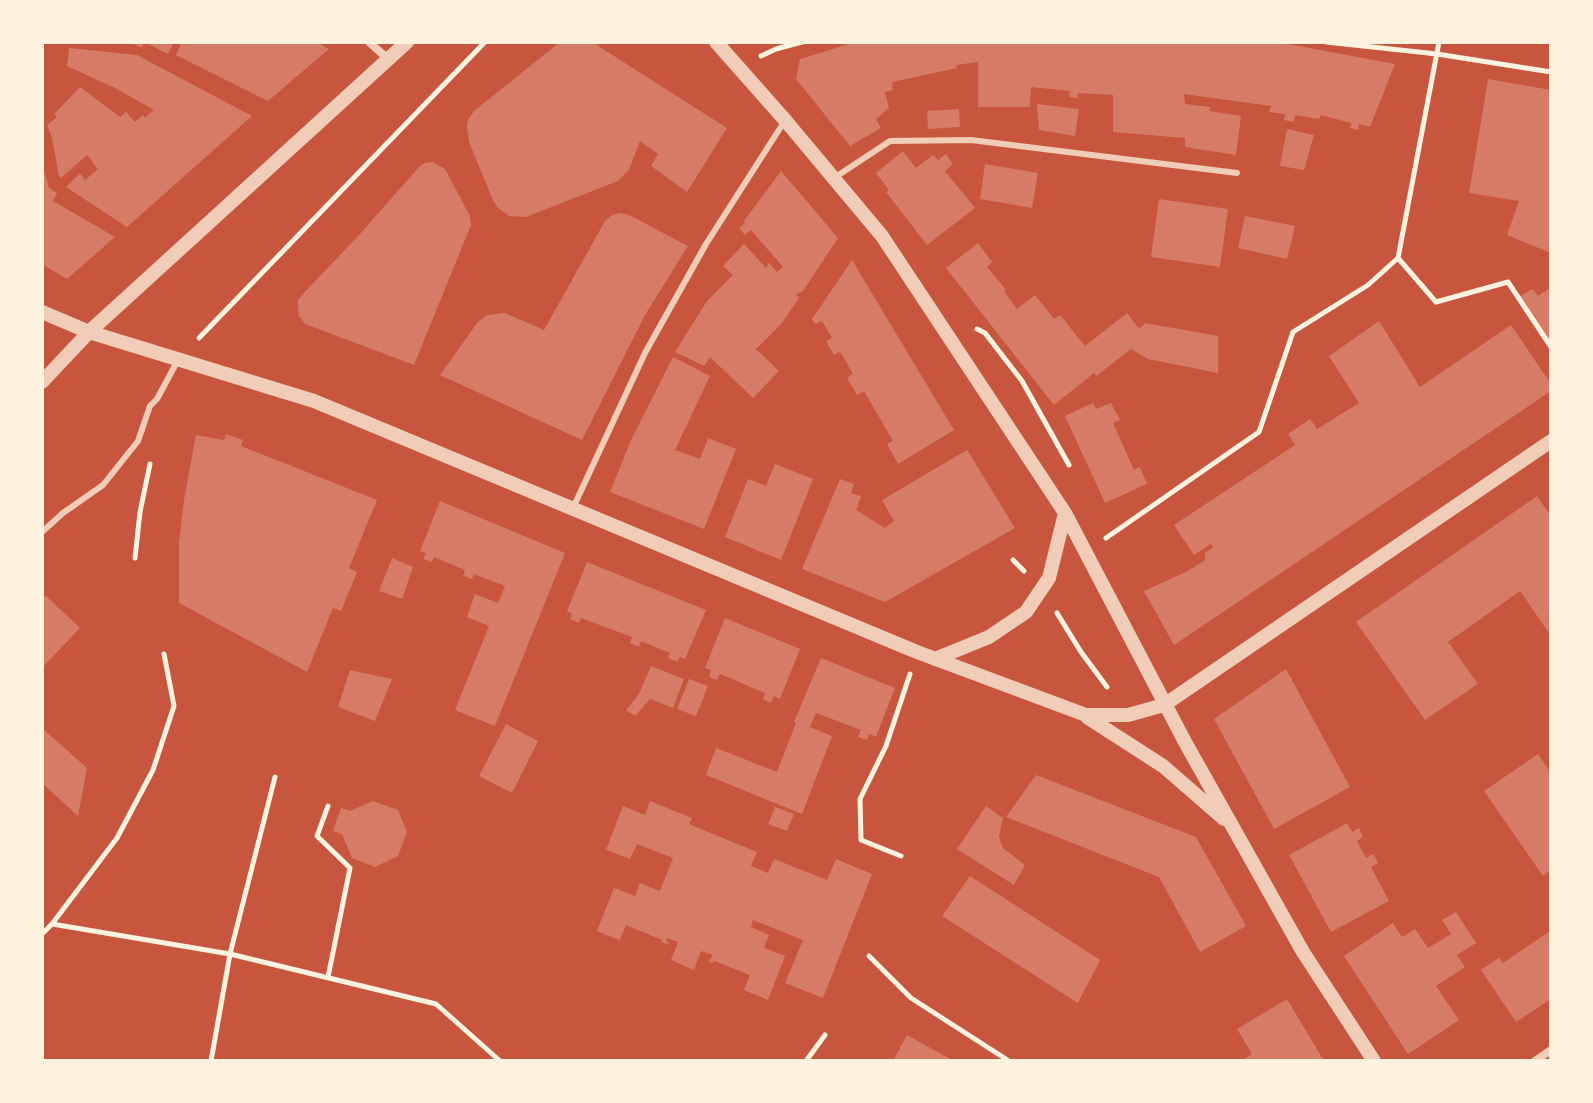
<!DOCTYPE html>
<style>
body{margin:0}
#map{position:relative;width:1593px;height:1103px;overflow:hidden;background:#c8553d;font-family:"Exo 2",sans-serif}
canvas{display:block}
.frame{position:absolute;inset:0;border:44px solid #fff3e0;pointer-events:none}
</style>
<div id="map">
<canvas width="1593" height="1103"></canvas>
<div class="frame"></div>
</div>
<script>
const ctx = document.querySelector('canvas').getContext('2d');
ctx.lineJoin = 'round';
function fill(path, color) { ctx.fillStyle = color; ctx.fill(path, 'evenodd'); }
const shape = rows => new Path2D(rows.map(r => 'M' + r).join(''));
function strokePath(path, color, width, dash) { ctx.strokeStyle = color; ctx.lineWidth = width; ctx.lineCap = dash ? 'butt' : 'round'; ctx.setLineDash(dash || []); ctx.stroke(path); }
const building = shape([
 [127,42,174,42,168,54,144,42,142,47],
 [182,42,316,42,329,49,268,101,176,55],
 [560,42,592,42,727,128,687,192,651,166,658,154,640,141,629,170,618,181,526,217,509,216,498,208,493,200,469,142,467,127,468,120,474,111],
 [855,42,1277,42,1395,64,1370,127,1359,124,1358,130,1350,128,1351,123,1321,115,1319,119,1295,115,1294,122,1284,120,1285,114,1269,112,1271,106,1184,94,1185,104,1210,107,1209,111,1241,116,1236,155,1185,147,1185,138,1113,132,1113,95,1078,93,1078,98,1069,97,1070,91,1031,87,1030,107,978,107,978,62,956,65,957,68,892,82,893,90,885,92,889,108,876,119,881,128,850,146,796,79,800,59],
 [69,48,137,55,252,116,127,227,66,187,80,173,85,180,98,169,87,155,61,178,59,176,52,138,47,125,57,117,54,114,80,87,120,117,126,112,135,122,143,115,145,118,154,110,115,88,67,66],
 [1488,79,1551,90,1551,253,1507,235,1519,201,1469,193],
 [1037,104,1079,109,1075,136,1039,130],
 [959,109,960,127,928,129,927,111],
 [1287,129,1314,135,1304,170,1280,166],
 [903,151,916,168,933,155,938,160,946,154,953,164,945,171,975,208,927,245,886,192,889,190,876,173],
 [433,162,445,169,470,216,471,225,414,365,305,324,299,316,298,310,298,300,302,295,359,235,419,167,425,163],
 [42,164,49,188,57,193,53,201,115,237,67,279,42,264],
 [985,164,1038,173,1032,208,980,199],
 [781,171,838,238,803,291,796,294,799,298,782,323,756,349,779,371,753,398,710,357,704,366,675,352,707,301,733,275,723,266,744,244,766,268,769,263,777,272,783,267,751,230,745,235,739,228,745,223,744,221],
 [1159,199,1228,209,1220,267,1151,257],
 [621,213,629,215,688,246,645,315,582,440,440,375,477,323,487,315,505,313,544,330,605,221,612,215],
 [1245,216,1295,226,1287,259,1238,248],
 [978,243,992,262,987,267,1006,290,1004,291,1017,309,1035,295,1054,319,1060,315,1085,346,1127,313,1139,329,1145,323,1218,336,1218,373,1148,359,1131,349,1096,376,1094,373,1054,405,946,268],
 [852,260,954,430,898,464,887,444,893,441,864,391,857,395,847,378,853,374,840,351,834,355,826,341,832,338,822,321,815,324,812,319],
 [1551,287,1551,343,1519,297,1530,290,1534,290,1538,296],
 [1379,321,1420,387,1511,325,1551,384,1551,391,1174,645,1144,591,1188,571,1205,560,1205,553,1213,547,1211,544,1194,555,1174,525,1295,445,1288,434,1310,419,1317,429,1359,403,1329,356],
 [673,357,710,376,675,450,700,459,708,438,736,449,704,529,610,492,631,440],
 [1093,403,1096,409,1111,403,1120,420,1113,423,1134,470,1140,467,1147,484,1105,503,1065,416],
 [226,434,243,440,241,446,377,500,349,568,357,572,341,611,333,608,307,672,179,603,179,542,184,500,196,435,224,440],
 [967,450,1015,528,885,602,802,569,840,479,854,484,851,493,861,496,856,510,885,528,894,521,882,500],
 [775,464,813,479,781,560,725,537,748,479,766,486],
 [1537,496,1551,516,1551,636,1520,591,1448,642,1478,684,1425,720,1356,622],
 [440,501,565,553,495,726,455,710,489,626,467,617,475,594,498,603,505,586,474,574,472,579,463,576,465,570,434,557,432,562,423,559,426,553,420,551],
 [392,558,413,567,402,599,379,591],
 [587,562,706,610,685,659,680,657,677,662,668,658,670,653,648,644,641,641,639,647,630,643,632,637,581,618,579,623,570,619,572,614,567,611],
 [46,596,80,628,42,668,42,597],
 [725,618,800,649,780,699,774,696,771,703,763,699,765,693,720,674,717,680,709,677,711,670,705,668],
 [821,658,895,688,876,737,869,734,867,740,858,737,861,730,816,713,810,727,832,736,802,814,706,775,716,748,777,772,796,723,794,722],
 [651,666,684,679,673,708,650,699,635,716,626,710,639,694],
 [1286,669,1350,787,1274,829,1214,719],
 [350,670,392,679,375,721,338,707],
 [689,679,708,686,696,716,677,709],
 [506,724,538,741,512,793,479,776],
 [42,728,87,768,78,816,42,783],
 [1538,754,1551,773,1551,870,1543,876,1484,791],
 [1036,775,1196,837,1246,926,1200,952,1159,877,1006,817],
 [373,801,398,810,407,832,398,856,375,867,352,858,342,834,333,831,341,808,350,811],
 [650,801,692,818,689,824,757,852,751,866,768,873,774,859,827,880,836,859,872,874,823,998,785,983,803,940,753,920,751,927,769,935,764,948,785,956,768,1000,744,990,750,975,714,961,713,963,709,961,713,955,701,951,694,970,671,960,678,942,667,938,666,941,670,945,661,942,662,940,626,925,620,940,597,931,614,888,635,896,640,883,660,891,673,858,637,844,630,859,606,850,623,806,645,815],
 [986,806,1003,818,999,837,1003,848,1025,865,1014,885,957,849],
 [775,807,794,814,787,831,768,824],
 [1347,823,1352,832,1359,828,1363,837,1357,841,1366,858,1373,854,1378,863,1371,867,1389,901,1331,932,1289,855],
 [970,876,1100,960,1078,1003,942,916],
 [1456,912,1476,943,1457,955,1465,967,1436,986,1459,1020,1408,1054,1344,956,1393,923,1402,937,1415,929,1428,948,1451,934,1442,920],
 [1550,931,1551,999,1516,1022,1481,970,1499,958,1503,963],
 [1287,999,1324,1061,1241,1061,1252,1054,1237,1029],
 [907,1035,954,1061,893,1061]
]);
const path = shape([
 [1326,42,1437,54,1551,72],
 [761,56,776,49,802,42],
 [1398,258,1436,302,1508,282,1551,347],
 [977,329,985,333,1022,381,1069,465],
 [199,338,485,42],
 [1106,538,1259,432,1293,332,1368,285,1398,258,1439,42],
 [135,558,140,512,150,464],
 [1013,560,1024,571],
 [1057,613,1081,652,1107,687],
 [901,856,861,840,860,799,886,746,910,674],
 [52,924,230,954,436,1004,500,1061],
 [42,934,52,924,117,838,153,770,174,706,164,654],
 [869,956,911,998,1009,1061],
 [328,977,350,868,317,836,328,806],
 [211,1061,230,954,275,777],
 [806,1061,825,1035]
]);
const service = shape([
 [834,178,890,141,971,140,1237,173],
 [573,508,645,353,706,244,784,122],
 [42,532,63,513,103,485,138,441,150,406,157,399,178,360]
]);
const minor = shape([
 [369,42,388,59],
 [1535,1061,1551,1050]
]);
const tertiary = shape([
 [716,42,785,120,882,236,1065,513,1185,742,1303,952,1374,1061],
 [42,312,89,332,314,401,917,652,1086,715,1128,715,1164,705,1551,441],
 [42,382,89,332,407,42],
 [935,659,989,637,1026,612,1049,578,1065,513],
 [1087,717,1163,766,1224,819]
]);
fill(building, '#d67c66');
strokePath(path, '#fff3e0', 5);
strokePath(service, '#f1ccb7', 6);
strokePath(minor, '#f1ccb7', 8);
strokePath(tertiary, '#f1ccb7', 14);
</script>
